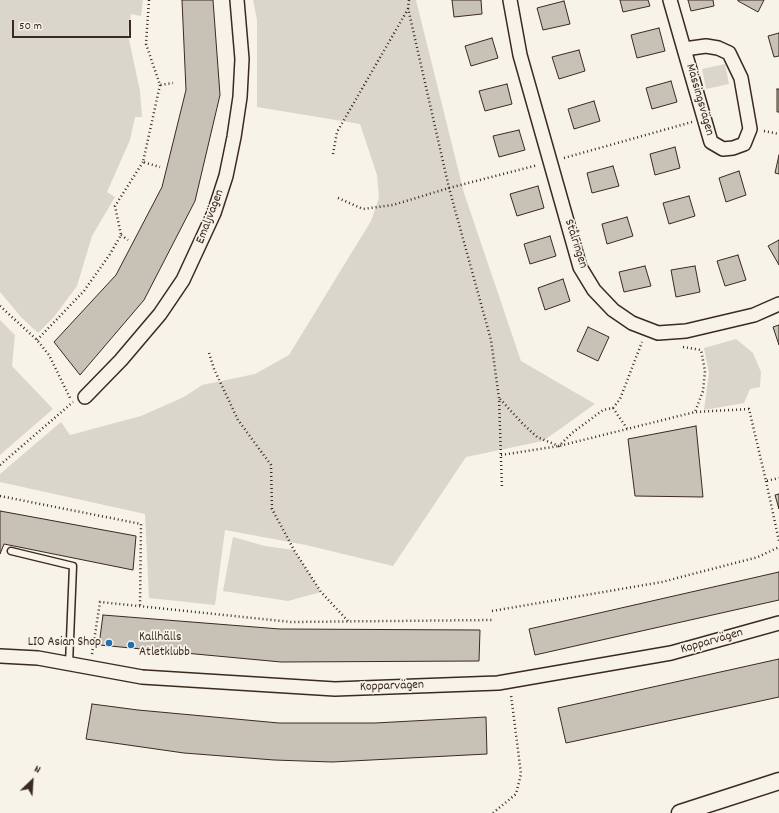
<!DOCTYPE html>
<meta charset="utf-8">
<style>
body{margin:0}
#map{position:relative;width:779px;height:813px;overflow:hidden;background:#f7f3e8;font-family:Dekko,sans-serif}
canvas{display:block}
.north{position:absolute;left:12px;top:761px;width:40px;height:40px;-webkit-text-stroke:3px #f7f3e8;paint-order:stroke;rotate:25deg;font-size:11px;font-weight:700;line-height:16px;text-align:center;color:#3b2a1e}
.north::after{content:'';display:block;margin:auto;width:14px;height:18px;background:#3b2a1e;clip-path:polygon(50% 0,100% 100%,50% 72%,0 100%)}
.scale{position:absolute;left:12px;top:20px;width:119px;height:18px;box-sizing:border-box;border:2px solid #3b2a1e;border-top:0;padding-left:5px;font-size:12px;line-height:14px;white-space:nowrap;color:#3b2a1e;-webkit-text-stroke:3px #f7f3e8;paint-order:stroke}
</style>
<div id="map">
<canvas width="779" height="813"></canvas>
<div class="north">N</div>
<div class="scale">50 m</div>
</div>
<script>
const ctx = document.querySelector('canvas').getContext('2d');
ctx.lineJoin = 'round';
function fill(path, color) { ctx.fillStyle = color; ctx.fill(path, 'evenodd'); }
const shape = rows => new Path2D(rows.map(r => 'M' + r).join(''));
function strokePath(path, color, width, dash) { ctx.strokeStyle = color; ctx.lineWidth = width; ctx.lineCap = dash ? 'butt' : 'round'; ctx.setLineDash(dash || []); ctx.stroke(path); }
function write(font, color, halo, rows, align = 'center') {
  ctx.font = font + ' Dekko,sans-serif'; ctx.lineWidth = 3.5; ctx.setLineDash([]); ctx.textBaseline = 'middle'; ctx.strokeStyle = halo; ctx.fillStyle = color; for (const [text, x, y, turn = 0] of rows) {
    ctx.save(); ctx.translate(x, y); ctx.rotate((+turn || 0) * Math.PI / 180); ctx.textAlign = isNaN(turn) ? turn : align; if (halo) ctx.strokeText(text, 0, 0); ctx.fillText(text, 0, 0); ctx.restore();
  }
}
const green = shape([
 [0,0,143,0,141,16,131,14,128,35,140,91,142,117,135,117,130,140,107,192,115,197,92,236,77,286,54,317,38,333,21,317,0,292],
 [253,0,416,0,464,193,521,361,595,404,543,441,466,457,393,566,306,545,225,530,215,605,149,598,145,514,0,482,0,474,61,422,70,435,141,416,184,397,202,385,255,374,289,355,371,221,379,198,377,175,360,124,257,107,257,20],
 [725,64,729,84,706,89,702,69],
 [0,320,15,335,12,366,53,409,0,455],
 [736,339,753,353,761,372,760,387,750,389,744,403,704,410,709,373,704,348],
 [233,537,265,546,294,550,321,592,288,601,223,591]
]);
const building = shape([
 [182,0,213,0,220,95,195,201,144,300,80,375,54,342,116,275,162,187,186,90,182,0],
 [452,0,481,0,482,14,454,17,452,0],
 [620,0,648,0,650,6,623,12,620,0],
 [688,0,713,0,714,6,691,11,688,0],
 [738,0,764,0,758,12,738,1,738,0],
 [564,1,570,24,543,30,537,8,564,1],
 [659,28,665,51,637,58,631,35,659,28],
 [779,33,779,56,774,57,768,36,779,33],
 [492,38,498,58,471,66,465,46,492,38],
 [579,50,585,71,559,79,552,57,579,50],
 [671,81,677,102,652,109,646,88,671,81],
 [507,84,512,104,485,111,479,91,507,84],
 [777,89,779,89,779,112,777,112,777,89],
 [594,101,600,121,574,129,568,109,594,101],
 [519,130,525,150,499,157,493,136,519,130],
 [675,147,680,168,655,175,650,154,675,147],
 [779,155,779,174,775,173,779,155],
 [613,166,619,186,592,193,587,173,613,166],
 [739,171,746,195,726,202,719,178,739,171],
 [538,186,544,208,517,216,510,194,538,186],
 [689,196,695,216,669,224,663,203,689,196],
 [627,217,633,236,607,244,602,224,627,217],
 [550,236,556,256,530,264,524,244,550,236],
 [779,240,779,265,768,246,779,240],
 [738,255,746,280,725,286,717,261,738,255],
 [645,266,651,286,624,292,619,272,645,266],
 [695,266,700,292,676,297,671,270,695,266],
 [563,279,570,301,545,310,538,288,563,279],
 [779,325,779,345,773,327,779,325],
 [588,327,609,337,598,361,577,351,588,327],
 [696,426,703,497,635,496,628,439,696,426],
 [779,494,779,509,775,495,779,494],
 [0,511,136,536,133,570,4,544,0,554,0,511],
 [779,572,779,600,535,655,529,629,779,572],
 [103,615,280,629,480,630,479,661,281,662,99,645,103,615],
 [779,659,779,697,566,743,558,708,779,659],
 [92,704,138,710,279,723,375,723,486,717,487,754,332,762,274,760,184,753,86,739,92,704]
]);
const path = shape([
 [149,0,146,44,160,85,173,83],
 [409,0,408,8,449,188,491,340,499,398,502,489],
 [160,85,143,162,160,167],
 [764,131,779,134],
 [333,154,337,132,408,9],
 [564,158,692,122],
 [338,198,363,209,393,205,449,188,538,165],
 [121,235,128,240],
 [0,306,37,340,49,355,70,398],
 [37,340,84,291,110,254,121,235,115,206,143,162],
 [683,347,701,350,705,371,703,391,695,412],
 [209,353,214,369,238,420,271,465,272,509,294,550,321,592,348,621],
 [500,399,522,423,537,437,559,446,572,433,603,410,613,408,620,399,642,342],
 [613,408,628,430],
 [501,455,559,446,695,412,749,409,766,481,779,478],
 [0,465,73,402],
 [766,481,779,541],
 [0,496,141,524,140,606],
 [492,611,662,582,758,557,779,547],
 [92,654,100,602,291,622,492,620],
 [493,813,516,794,521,774,511,695]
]);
const service = shape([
 [11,551,73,566,69,664]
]);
const minor = shape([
 [510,0,520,55,580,267,594,290,613,310,632,323,658,333,686,331,754,315,779,304],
 [670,0,684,49,711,142,723,149,733,148,744,144,750,129,741,78,729,53,718,48,706,46,684,49],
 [85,397,121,360,160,314,183,280,214,213,226,176,234,137,240,97,242,59,237,0],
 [0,656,38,658,142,677,335,689,498,683,671,653,779,623]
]);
const tertiary = shape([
 [680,813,779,781]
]);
const markers = [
 [109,643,4,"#1f6fb2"],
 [131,645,4,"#1f6fb2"]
];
const streetNames = [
 ["Mässingsvägen",699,100,74],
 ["Emaljvägen",211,217,-69],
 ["Stålringen",575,244,72],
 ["Kopparvägen",712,642,-16],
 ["Kopparvägen",392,687,-2]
];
const poiNames = [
 ["Kallhälls",139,638],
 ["Atletklubb",139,653],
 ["LIO Asian Shop",101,643,"right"]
];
fill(green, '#dbd6cb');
fill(building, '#c8c1b6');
strokePath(building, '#3b2a1e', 1);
strokePath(service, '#3b2a1e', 9);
strokePath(minor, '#3b2a1e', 16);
strokePath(tertiary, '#3b2a1e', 19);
strokePath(path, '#3b2a1e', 2.5, [1, 3]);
strokePath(service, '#f7f3e8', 6);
strokePath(minor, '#f7f3e8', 13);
strokePath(tertiary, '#f7f3e8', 16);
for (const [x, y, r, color] of markers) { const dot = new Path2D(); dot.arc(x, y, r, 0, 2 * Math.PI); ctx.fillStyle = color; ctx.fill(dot); strokePath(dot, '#f7f3e8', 1.5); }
write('13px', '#3b2a1e', '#f7f3e8', streetNames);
write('13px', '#3b2a1e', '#f7f3e8', poiNames, 'left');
</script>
